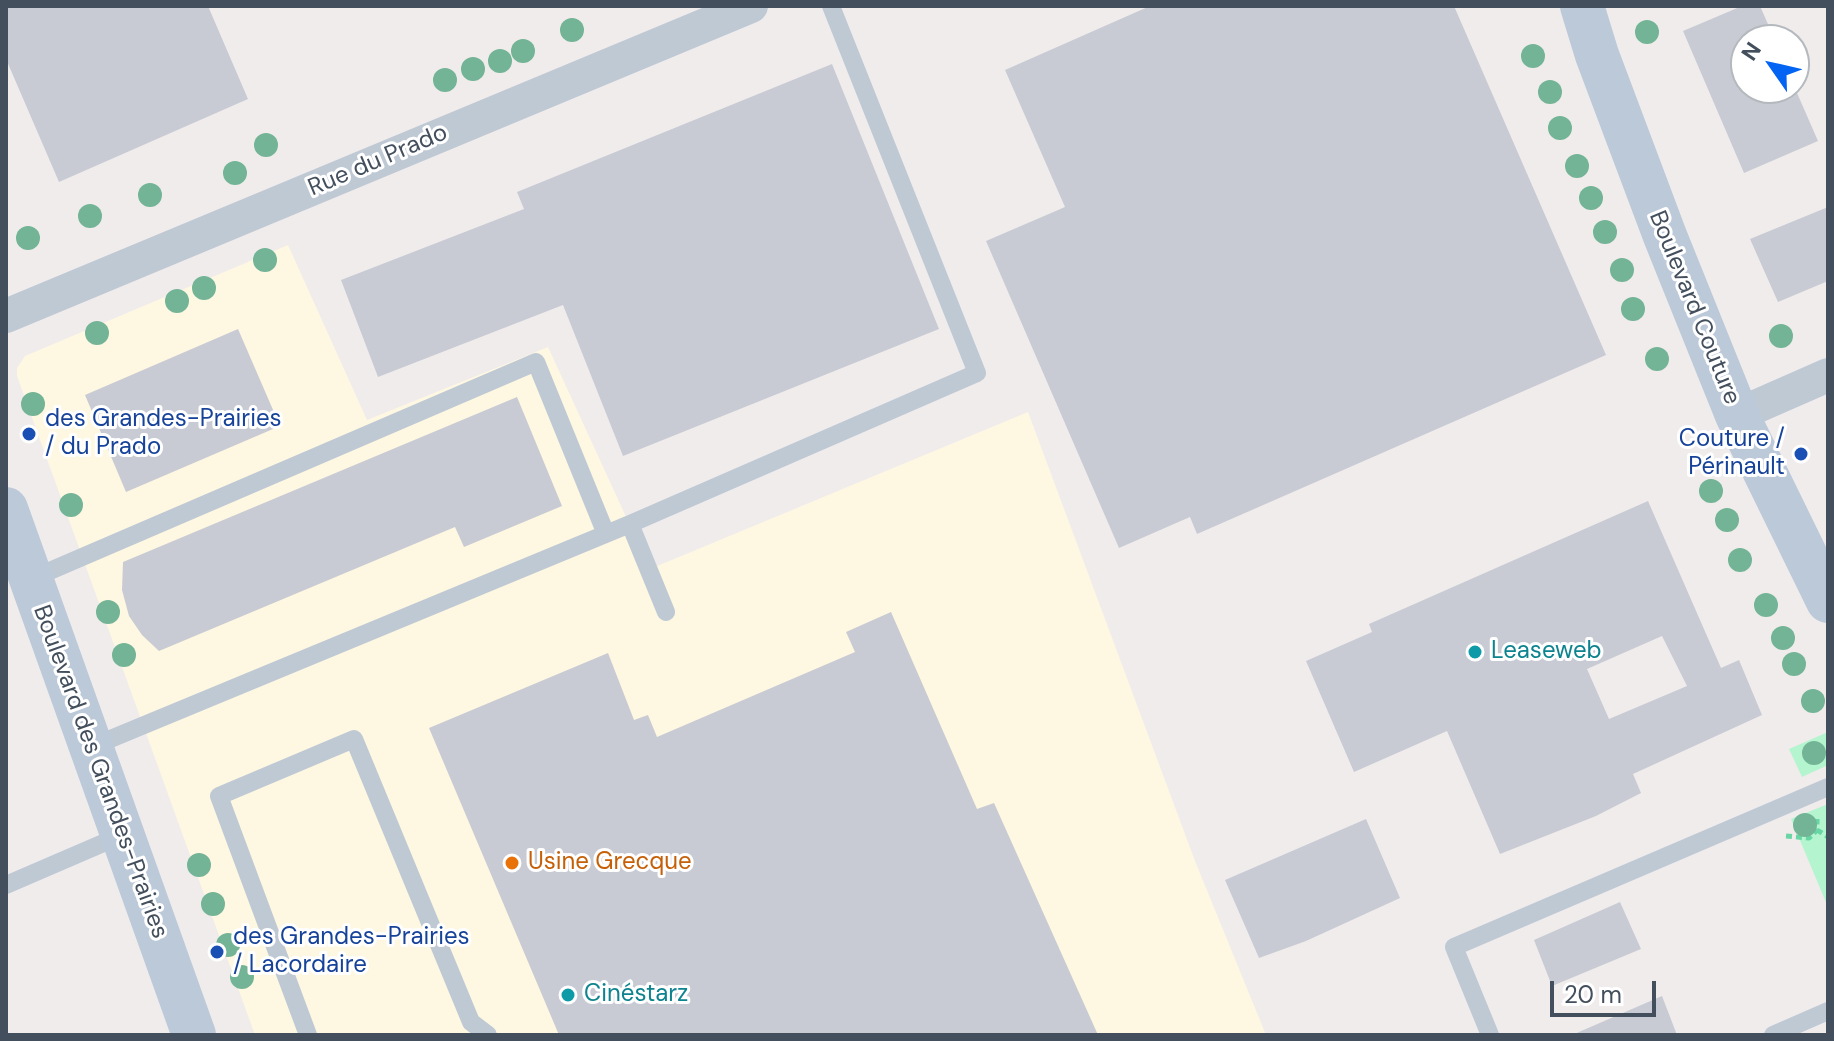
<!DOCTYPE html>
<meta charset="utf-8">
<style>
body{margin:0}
#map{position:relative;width:1834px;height:1041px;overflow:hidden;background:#f0ecec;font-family:"DM Sans",sans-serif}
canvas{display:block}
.frame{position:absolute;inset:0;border:8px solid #434f5c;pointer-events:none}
.north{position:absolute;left:1730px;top:24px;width:80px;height:80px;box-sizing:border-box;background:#fff;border:2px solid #b4b9be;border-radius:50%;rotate:304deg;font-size:22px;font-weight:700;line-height:32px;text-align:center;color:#434f5c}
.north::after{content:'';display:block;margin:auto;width:28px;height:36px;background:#0364f3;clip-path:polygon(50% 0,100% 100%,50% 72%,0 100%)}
.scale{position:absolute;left:1550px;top:981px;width:106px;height:36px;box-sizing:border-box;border:4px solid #434f5c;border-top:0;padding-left:10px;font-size:24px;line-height:28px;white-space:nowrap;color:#434f5c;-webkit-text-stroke:6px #fff;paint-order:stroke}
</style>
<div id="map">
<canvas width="1834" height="1041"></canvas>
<div class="frame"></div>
<div class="north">N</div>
<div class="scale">20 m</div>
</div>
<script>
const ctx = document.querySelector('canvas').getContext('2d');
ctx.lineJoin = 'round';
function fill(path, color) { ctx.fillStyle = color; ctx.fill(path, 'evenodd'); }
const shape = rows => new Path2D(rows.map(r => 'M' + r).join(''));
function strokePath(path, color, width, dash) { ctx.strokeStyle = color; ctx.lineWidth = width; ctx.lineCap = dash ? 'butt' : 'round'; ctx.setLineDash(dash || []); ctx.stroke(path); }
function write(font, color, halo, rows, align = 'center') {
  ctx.font = font + ' "DM Sans",sans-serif'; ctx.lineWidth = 6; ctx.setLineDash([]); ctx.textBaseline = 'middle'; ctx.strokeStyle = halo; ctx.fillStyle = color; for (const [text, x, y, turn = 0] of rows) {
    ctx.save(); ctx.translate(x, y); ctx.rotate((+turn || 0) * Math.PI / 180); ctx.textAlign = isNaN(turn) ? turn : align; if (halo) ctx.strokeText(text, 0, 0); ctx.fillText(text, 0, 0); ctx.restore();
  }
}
const commercial = shape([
 [288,245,367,420,548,347,650,569,1028,412,1195,861,1266,1035,255,1035,17,376,17,368,25,356]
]);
const green = shape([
 [1828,732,1828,765,1802,777,1789,749],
 [1828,804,1828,907,1791,819]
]);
const building = shape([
 [6,6,208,6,248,99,59,182,6,59],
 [1150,6,1454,6,1606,355,1197,534,1190,517,1119,548,986,241,1065,207,1005,70],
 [1742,6,1760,6,1775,40,1746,40,1746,88,1794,88,1794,86,1818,141,1744,173,1683,31],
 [832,64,939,329,623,456,563,305,378,377,341,280,524,209,517,192],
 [1828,207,1828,281,1778,302,1750,239],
 [238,329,280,426,126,492,85,395],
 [517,397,562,506,464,547,455,527,159,651,142,635,129,616,122,590,123,562],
 [1648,501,1721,668,1739,660,1762,715,1633,774,1641,793,1596,816,1500,854,1447,731,1354,772,1306,661,1372,632,1369,624],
 [1662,636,1687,686,1609,719,1587,669],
 [891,612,977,809,994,803,1098,1035,559,1035,429,728,608,653,634,720,648,715,657,737,855,652,846,632],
 [1366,819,1400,898,1306,941,1259,958,1225,880],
 [1620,902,1641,949,1552,986,1534,940],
 [1662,996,1677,1035,1572,1035]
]);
const path = shape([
 [1817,830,1828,837],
 [1786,836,1809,838,1817,830,1817,819]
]);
const lane = shape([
 [630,524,666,612],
 [31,579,536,362,606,534],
 [91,747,630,524,977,373,831,6],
 [6,885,122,835],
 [308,1035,219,796,354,739,471,1022,488,1035],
 [1490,1035,1454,947,1828,787],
 [1773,1035,1828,1011]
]);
const street = shape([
 [6,316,751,6],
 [1737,415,1828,375]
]);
const secondary = shape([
 [1582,6,1597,55,1665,236,1737,415,1828,601],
 [6,509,194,1035]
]);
const trees = [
 [572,30],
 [1647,32],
 [523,51],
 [1533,56],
 [500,61],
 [473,69],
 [445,80],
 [1550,92],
 [1560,128],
 [266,145],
 [1577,166],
 [235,173],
 [150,195],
 [1591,198],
 [90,216],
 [1605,232],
 [28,238],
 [265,260],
 [1622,270],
 [204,288],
 [177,301],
 [1633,309],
 [97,333],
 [1781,336],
 [1657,359],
 [33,404],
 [1711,491],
 [71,505],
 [1727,520],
 [1740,560],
 [1766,605],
 [108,612],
 [1783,638],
 [124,655],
 [1794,664],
 [1813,701],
 [1814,753],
 [1805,825],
 [199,865],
 [213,904],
 [228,945],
 [242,977]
];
const markers = [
 [29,434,8,"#1a4fb4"],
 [1801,454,8,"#1a4fb4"],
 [1475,652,8,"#0f9aa8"],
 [512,863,8,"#e8710a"],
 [217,952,8,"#1a4fb4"],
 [568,995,8,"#0f9aa8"]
];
const streetNames = [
 ["Rue du Prado",378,161,-23],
 ["Boulevard Couture",1694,308,68],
 ["Boulevard des Grandes-Prairies",100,772,70]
];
const transitNames = [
 ["des Grandes-Prairies",45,420],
 ["/ du Prado",45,448],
 ["Couture /",1785,440,"right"],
 ["Périnault",1785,468,"right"],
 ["des Grandes-Prairies",233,938],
 ["/ Lacordaire",233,966]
];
const cultureNames = [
 ["Leaseweb",1491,652],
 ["Cinéstarz",584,995]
];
const foodNames = [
 ["Usine Grecque",528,863]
];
fill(commercial, '#fef7e2');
fill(green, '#b4f4cf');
fill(building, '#c8cbd3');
strokePath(path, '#68d6a4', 5, [6, 4]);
strokePath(lane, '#bec9d4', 18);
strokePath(street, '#bec9d4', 34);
strokePath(secondary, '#bcc9d9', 44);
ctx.fillStyle = '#72b495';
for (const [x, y] of trees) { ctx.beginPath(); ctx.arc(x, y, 12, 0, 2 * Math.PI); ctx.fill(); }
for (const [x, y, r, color] of markers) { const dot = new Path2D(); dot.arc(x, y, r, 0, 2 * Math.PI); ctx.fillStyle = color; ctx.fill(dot); strokePath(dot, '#fff', 3); }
write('24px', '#434f5c', '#fff', streetNames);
write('24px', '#164399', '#fff', transitNames, 'left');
write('24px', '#0d838f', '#fff', cultureNames, 'left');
write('24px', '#c56008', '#fff', foodNames, 'left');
</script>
